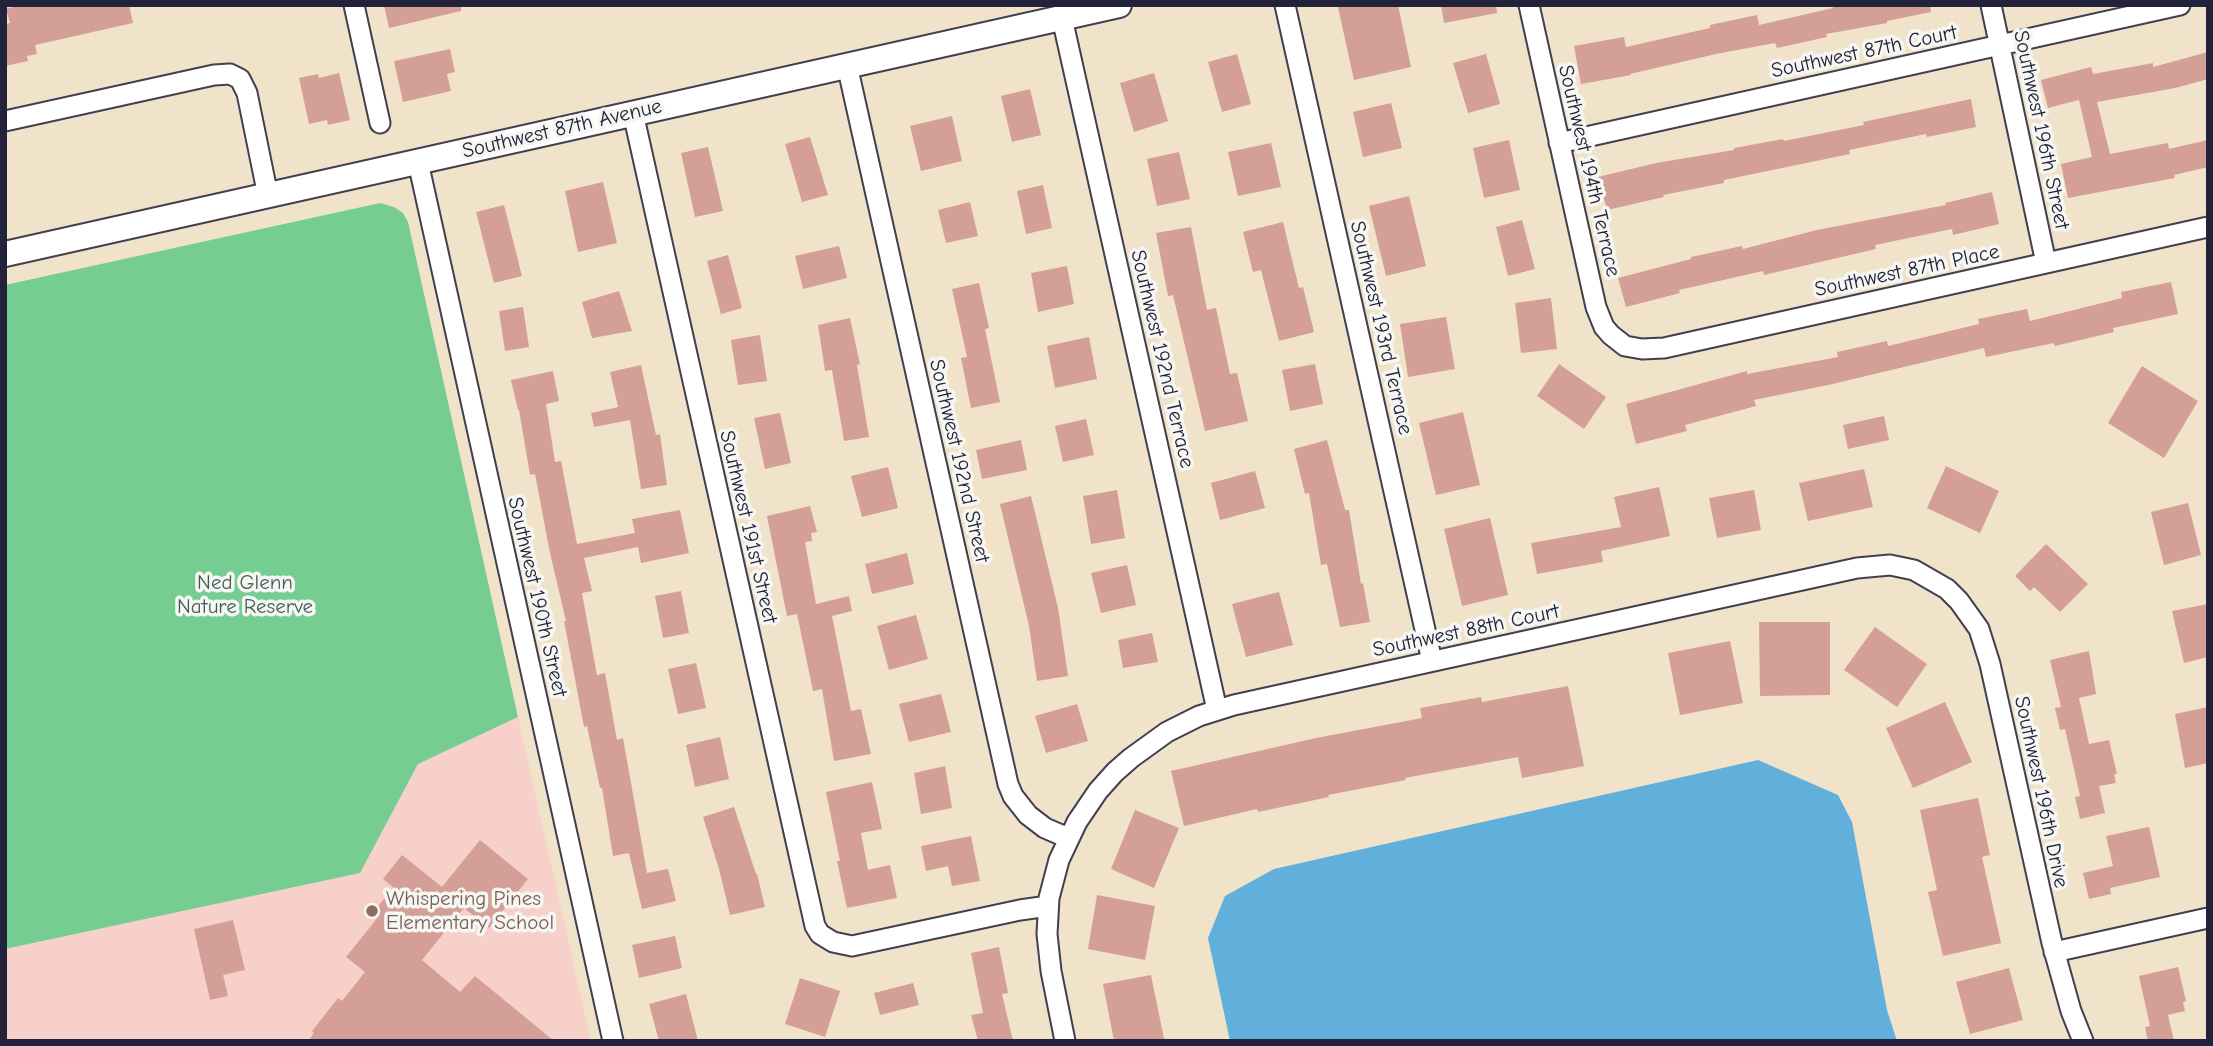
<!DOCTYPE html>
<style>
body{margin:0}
#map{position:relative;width:2213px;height:1046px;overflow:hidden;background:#f1e3c9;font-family:"Comic Neue",sans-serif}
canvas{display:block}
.frame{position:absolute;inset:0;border:7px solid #22223b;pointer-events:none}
</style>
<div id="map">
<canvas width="2213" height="1046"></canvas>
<div class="frame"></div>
</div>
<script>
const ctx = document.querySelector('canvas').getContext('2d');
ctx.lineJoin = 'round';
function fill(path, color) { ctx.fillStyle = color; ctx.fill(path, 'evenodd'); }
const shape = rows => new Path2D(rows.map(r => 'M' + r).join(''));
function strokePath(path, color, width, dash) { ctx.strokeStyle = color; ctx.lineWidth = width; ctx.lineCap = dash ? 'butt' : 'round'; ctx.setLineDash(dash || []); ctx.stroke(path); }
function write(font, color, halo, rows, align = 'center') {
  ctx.font = font + ' "Comic Neue",sans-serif'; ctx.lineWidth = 7; ctx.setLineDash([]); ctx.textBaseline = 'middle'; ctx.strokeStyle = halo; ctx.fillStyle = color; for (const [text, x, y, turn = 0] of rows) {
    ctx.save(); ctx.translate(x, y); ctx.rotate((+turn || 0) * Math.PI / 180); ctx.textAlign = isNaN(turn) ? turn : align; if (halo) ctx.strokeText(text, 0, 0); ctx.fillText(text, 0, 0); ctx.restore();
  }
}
const built = shape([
 [518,717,591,1041,5,1041,5,949,359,873,418,764]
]);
const green = shape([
 [380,203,394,207,403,213,408,222,518,717,418,764,360,873,5,949,5,285]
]);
const water = shape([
 [1758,760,1838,795,1852,822,1887,1010,1897,1041,1230,1041,1208,938,1225,896,1274,869]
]);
const building = shape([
 [21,5,129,5,133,23,35,45,37,54,27,56,28,61,5,66,5,24,10,23,6,9],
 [384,5,461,5,461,11,389,28],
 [1348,5,1398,5,1411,67,1354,80,1338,7],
 [1441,5,1496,5,1497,13,1444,23],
 [1832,5,1930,5,1931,12,1887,21,1887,23,1826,34,1827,37,1777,48,1775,43,1716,54,1630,74,1631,75,1581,84,1574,46,1624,37,1626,47,1710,28,1710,25,1757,15,1759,25,1833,8],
 [450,49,455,72,447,74,451,91,403,102,394,61],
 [2208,52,2208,79,2175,88,2097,102,2110,154,2168,143,2169,149,2208,140,2208,167,2174,175,2175,178,2068,198,2061,164,2092,157,2079,100,2048,108,2041,80,2091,67,2093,74,2153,63,2153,67],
 [1237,54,1251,104,1222,112,1208,62],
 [1486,54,1500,104,1468,113,1453,63],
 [339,73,350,120,328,125,327,120,309,124,299,78,318,74,319,78],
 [1154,73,1168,121,1134,132,1120,83],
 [1030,89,1041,135,1012,142,1001,96],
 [1971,99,1976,127,1927,137,1926,134,1849,150,1850,154,1724,180,1724,183,1663,195,1664,197,1607,210,1598,177,1656,163,1734,150,1734,148,1783,139,1784,141,1864,125,1863,122],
 [1391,103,1402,148,1363,157,1353,112],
 [952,116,962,161,921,171,910,126],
 [810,137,828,195,802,202,785,144],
 [1509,140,1520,190,1484,198,1473,148],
 [1271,143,1281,187,1238,196,1228,152],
 [708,147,723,211,695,217,681,153],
 [1179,152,1190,199,1157,206,1147,159],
 [603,182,617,243,578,252,565,191],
 [1043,185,1052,228,1026,234,1017,191],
 [1992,192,1999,224,1953,235,1952,229,1875,245,1876,249,1764,275,1763,271,1679,290,1680,293,1626,307,1618,278,1691,259,1691,257,1742,246,1743,249,1817,230,1946,205,1945,203],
 [1409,196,1426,266,1386,276,1369,206],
 [970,202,978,236,946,243,938,210],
 [504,205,522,276,494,283,476,212],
 [1522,220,1535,269,1508,276,1496,227],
 [1283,222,1299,288,1303,287,1314,332,1279,341,1261,270,1253,272,1243,232],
 [1191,227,1207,310,1216,308,1230,374,1237,373,1248,421,1205,431,1173,295,1168,296,1156,233],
 [839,246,847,278,803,289,795,256],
 [728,255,742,308,721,314,707,261],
 [1067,266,1074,304,1038,312,1031,273],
 [2171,282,2178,314,2113,328,2114,332,2055,346,2054,343,1986,357,1984,348,1828,385,1754,400,1756,406,1685,425,1687,431,1636,444,1626,404,1747,371,1747,374,1838,357,1837,352,1887,341,1888,346,1979,324,1978,319,2027,309,2030,321,2122,298,2121,292],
 [979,283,989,328,985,329,1000,402,971,408,961,358,967,357,952,289],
 [619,291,632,331,592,338,582,302],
 [1551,298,1557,349,1521,353,1515,303],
 [523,307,529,347,505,351,499,311],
 [1446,317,1455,369,1408,377,1400,324],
 [850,318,860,364,857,365,869,437,844,441,832,370,825,371,818,325],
 [760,335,767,381,738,385,731,340],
 [1089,337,1097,379,1055,388,1047,346],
 [1315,364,1323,404,1290,411,1282,370],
 [1559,364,1606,397,1584,429,1537,396],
 [641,365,656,435,660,434,667,485,641,489,630,420,594,427,591,413,618,407,610,372],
 [2142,366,2198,401,2164,458,2108,423],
 [553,371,559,401,546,404,555,462,561,461,577,544,635,533,632,519,680,510,689,553,641,563,638,547,584,558,592,591,582,593,597,675,605,673,617,740,623,738,647,873,668,869,676,901,642,909,629,853,613,856,602,788,600,788,587,726,584,727,564,621,566,621,550,553,535,474,530,475,519,410,518,410,511,380],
 [1463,412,1480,485,1436,495,1419,423],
 [780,413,791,463,765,469,754,418],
 [1884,416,1889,440,1848,449,1843,425],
 [1086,419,1094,455,1063,462,1055,426],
 [1021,440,1027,470,982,479,976,450],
 [1327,440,1345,510,1349,510,1361,584,1363,583,1370,622,1340,627,1327,564,1321,565,1309,493,1305,494,1294,449],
 [1946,466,1999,491,1980,533,1927,508],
 [888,467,898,508,862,517,851,476],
 [1864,469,1873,507,1808,521,1799,483],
 [1255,471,1265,508,1220,520,1211,483],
 [1659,487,1670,536,1601,551,1603,562,1537,574,1531,543,1621,527,1614,497],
 [1117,490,1125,538,1091,544,1083,496],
 [1754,490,1761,530,1717,538,1709,498],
 [1031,496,1058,608,1068,676,1037,681,1029,626,1000,504],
 [2188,503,2201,555,2164,565,2151,512],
 [810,506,817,532,811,533,812,541,805,542,816,604,849,596,852,611,832,616,851,711,861,709,871,754,834,761,822,689,813,691,797,614,787,616,767,516],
 [1490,518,1508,595,1462,606,1444,529],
 [2046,544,2088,584,2060,612,2034,587,2030,591,2015,576],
 [907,553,914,584,872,594,865,564],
 [1127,565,1136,605,1101,613,1091,573],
 [681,591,689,633,663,638,655,596],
 [1279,592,1293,645,1246,657,1232,604],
 [2208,604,2208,657,2184,663,2172,611],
 [916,615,928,659,889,670,877,626],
 [1759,622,1830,622,1830,695,1760,696],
 [1875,627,1927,664,1897,707,1844,670],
 [1152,633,1158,662,1123,668,1118,640],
 [1730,641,1743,703,1680,715,1668,653],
 [2089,651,2096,694,2079,698,2089,744,2109,740,2117,774,2114,774,2116,783,2099,786,2105,813,2080,819,2075,797,2080,796,2065,729,2060,730,2055,708,2061,707,2050,660],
 [696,663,706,708,678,714,668,669],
 [1568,686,1584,766,1522,778,1518,757,1405,778,1406,780,1328,795,1329,797,1258,812,1257,809,1184,826,1171,771,1316,738,1422,718,1420,708,1481,697,1482,702],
 [941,694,951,732,909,742,899,704],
 [1945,702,1972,762,1913,788,1886,728],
 [1077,704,1088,741,1046,753,1035,716],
 [2208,707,2208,763,2185,768,2175,714],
 [720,737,729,779,695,787,686,745],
 [945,766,952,808,921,814,914,773],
 [872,782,882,829,861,833,868,870,890,865,897,898,847,908,837,861,840,861,826,792],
 [1978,798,1990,855,1982,857,2001,943,1943,956,1928,892,1937,890,1920,810],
 [734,807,756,874,757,874,765,907,730,915,719,869,703,817],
 [1135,810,1179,828,1154,888,1111,869],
 [2149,827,2160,877,2110,888,2111,894,2089,899,2083,873,2113,866,2106,836],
 [971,836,980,881,952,886,948,866,926,871,921,846],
 [480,840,528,879,489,928,464,908,422,960,460,992,475,976,554,1041,308,1041,314,1033,312,1031,338,998,342,1001,365,972,346,957,379,916,374,912,393,887,383,879,402,855,442,887],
 [1097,895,1155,906,1145,960,1088,949],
 [233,920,245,970,223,975,228,996,210,1000,194,929],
 [675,936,682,968,639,978,632,945],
 [999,947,1008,993,1002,994,1013,1041,978,1041,971,1015,983,1013,971,953],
 [2178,967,2186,1001,2183,1002,2185,1011,2168,1015,2174,1041,2148,1041,2145,1027,2150,1026,2139,976],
 [2009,968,2023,1020,1970,1034,1956,982],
 [1151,975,1164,1039,1153,1041,1114,1041,1103,984],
 [800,978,840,991,825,1037,785,1024],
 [913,983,919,1005,880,1015,874,993],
 [686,994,698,1041,659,1041,649,1004]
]);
const minor = shape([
 [354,5,380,123],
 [1285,5,1432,661],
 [1529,5,1596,307,1604,327,1611,335,1625,346,1642,349,1664,348,2208,227],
 [1991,5,2046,263],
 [1062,18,1217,710],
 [847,65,1008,784,1013,796,1028,815,1045,828,1068,838],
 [633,113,815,926,820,934,833,942,852,946,1020,910,1048,906],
 [5,121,214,75,230,74,240,79,247,93,268,196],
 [1559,143,2180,5],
 [418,162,613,1041],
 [2054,952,2208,918],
 [1065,1041,1051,971,1047,934,1049,898,1059,860,1077,822,1098,791,1115,772,1131,758,1167,732,1199,716,1234,705,1857,568,1890,565,1914,570,1947,589,1959,601,1979,629,1990,664,2052,943,2071,1011,2083,1041]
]);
const tertiary = shape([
 [5,254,1119,5]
]);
const markers = [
 [372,911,7,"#8d6e63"]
];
const streetNames = [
 ["Southwest 87th Court",1864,52,-12],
 ["Southwest 87th Avenue",562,129,-13],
 ["Southwest 196th Street",2041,130,78],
 ["Southwest 194th Terrace",1589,171,77],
 ["Southwest 87th Place",1907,271,-12],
 ["Southwest 193rd Terrace",1381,328,77],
 ["Southwest 192nd Terrace",1162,359,77],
 ["Southwest 192nd Street",959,461,77],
 ["Southwest 191st Street",748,527,77],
 ["Southwest 190th Street",537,597,77],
 ["Southwest 88th Court",1466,631,-12],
 ["Southwest 196th Drive",2041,792,78]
];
const parkNames = [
 ["Ned Glenn",245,583],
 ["Nature Reserve",245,607]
];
const educationNames = [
 ["Whispering Pines",386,899],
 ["Elementary School",386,923]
];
fill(built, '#f7d0c9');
fill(green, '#75cd92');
fill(water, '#60b0db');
fill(building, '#d49f97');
strokePath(minor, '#413f50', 23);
strokePath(tertiary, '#413f50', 28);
strokePath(minor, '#fff', 19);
strokePath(tertiary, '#fff', 24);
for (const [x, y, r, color] of markers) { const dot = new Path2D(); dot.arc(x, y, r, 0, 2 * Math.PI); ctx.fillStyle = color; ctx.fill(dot); strokePath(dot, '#f6f6f2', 2.5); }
write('21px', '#22223b', '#f6f6f2', streetNames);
write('21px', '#3f5e59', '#f6f6f2', parkNames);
write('21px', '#785e54', '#f6f6f2', educationNames, 'left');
</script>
